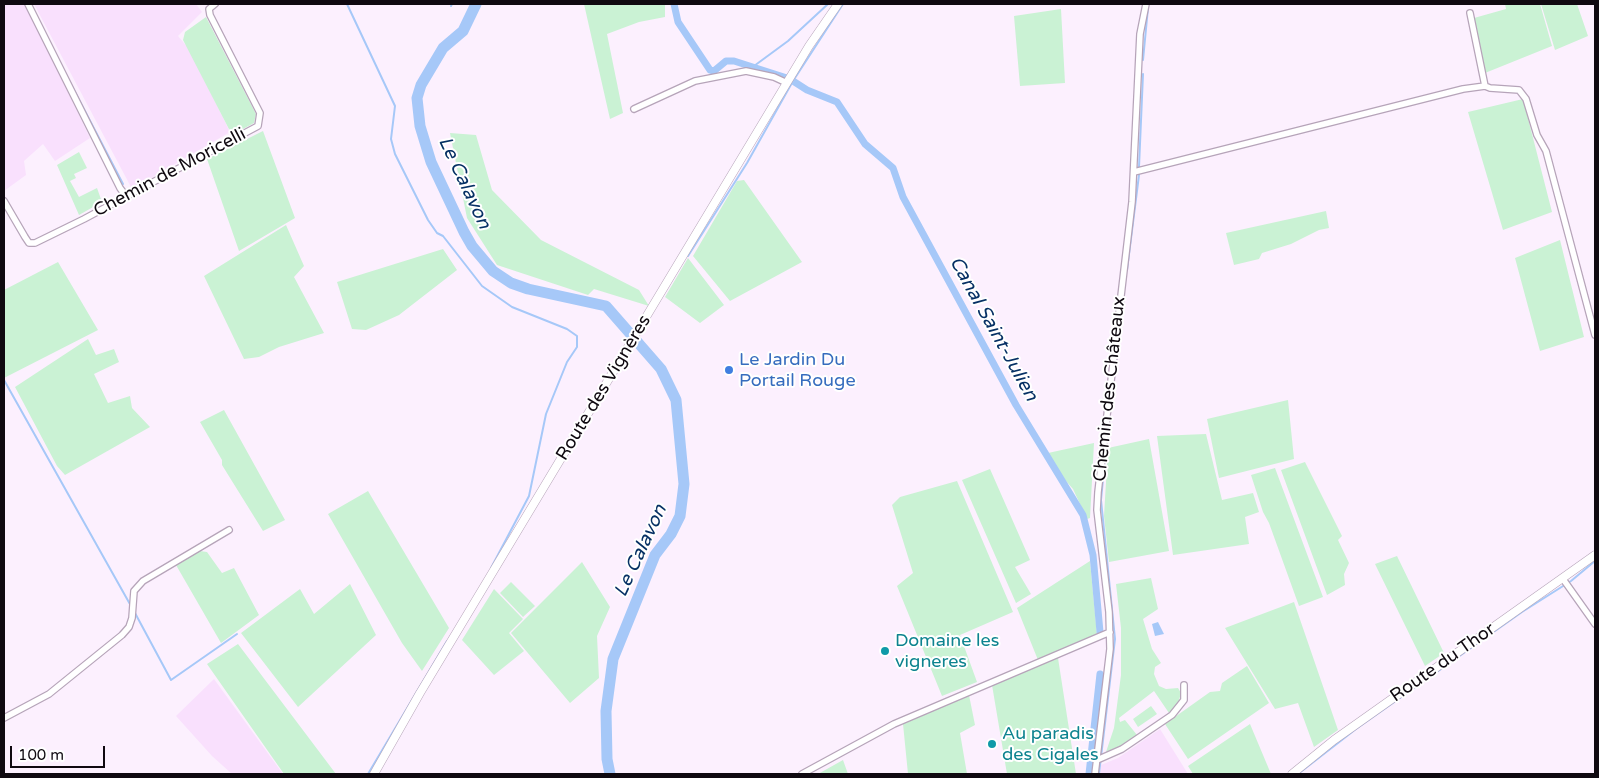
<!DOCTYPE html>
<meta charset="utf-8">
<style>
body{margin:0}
#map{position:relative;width:1599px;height:778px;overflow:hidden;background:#fcf0fe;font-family:"Varela Round",sans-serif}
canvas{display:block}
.frame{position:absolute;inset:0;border:5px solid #0f0910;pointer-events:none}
.scale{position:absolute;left:10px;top:746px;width:95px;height:22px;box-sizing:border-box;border:2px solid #0f0910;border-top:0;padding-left:6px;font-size:15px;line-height:18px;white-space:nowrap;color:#0f0910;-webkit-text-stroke:4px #fff;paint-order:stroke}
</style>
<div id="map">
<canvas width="1599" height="778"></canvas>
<div class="frame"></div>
<div class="scale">100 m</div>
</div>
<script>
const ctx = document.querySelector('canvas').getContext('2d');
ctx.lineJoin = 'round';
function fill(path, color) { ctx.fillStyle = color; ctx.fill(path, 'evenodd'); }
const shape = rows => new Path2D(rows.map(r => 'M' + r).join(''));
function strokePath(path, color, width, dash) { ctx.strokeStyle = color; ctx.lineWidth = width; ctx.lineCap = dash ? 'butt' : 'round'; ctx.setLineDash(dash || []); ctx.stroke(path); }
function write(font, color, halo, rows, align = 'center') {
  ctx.font = font + ' "Varela Round",sans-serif'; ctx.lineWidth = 4; ctx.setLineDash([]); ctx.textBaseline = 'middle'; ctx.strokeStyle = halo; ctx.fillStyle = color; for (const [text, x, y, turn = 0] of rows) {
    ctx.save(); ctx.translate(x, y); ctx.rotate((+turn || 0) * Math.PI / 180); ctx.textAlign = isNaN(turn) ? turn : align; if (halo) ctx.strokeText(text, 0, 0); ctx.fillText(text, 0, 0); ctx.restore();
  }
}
const built = shape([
 [4,4,25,4,90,138,55,161,43,144,24,161,26,175,4,191],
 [34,4,196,4,202,12,178,36,190,50,230,132,132,189],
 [214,679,283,774,232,774,212,756,176,716],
 [1160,729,1188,774,1100,774,1101,765,1118,758]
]);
const green = shape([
 [584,4,665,4,665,17,639,22,607,34,623,113,610,119],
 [1505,4,1540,4,1552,46,1485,73,1474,18,1506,9],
 [1541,4,1577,4,1588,36,1555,50],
 [1061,9,1065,83,1020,86,1014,16],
 [206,17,256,114,254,123,232,135,183,40,185,32],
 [1523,99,1552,212,1503,230,1468,112],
 [263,131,295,218,239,251,207,159],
 [450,133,476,135,492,190,541,240,639,290,649,306,594,289,588,295,497,265,467,218],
 [79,152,87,168,74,174,76,178,70,181,79,197,97,188,102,202,79,215,57,165],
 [744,180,802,262,730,301,693,256,737,181],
 [1326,211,1329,228,1319,230,1291,244,1262,253,1259,259,1234,265,1226,233],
 [286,225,304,266,294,277,324,333,279,347,259,357,244,359,204,276],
 [1560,240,1584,337,1540,351,1515,258],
 [443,249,457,270,399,315,366,330,352,329,337,282],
 [688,258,724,305,700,323,665,297],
 [58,262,98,330,4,378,4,290],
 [88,339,96,355,114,349,119,362,94,374,108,403,130,396,132,408,150,427,65,475,57,466,15,387],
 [1288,400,1294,459,1219,478,1207,419],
 [224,410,285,520,263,531,222,465,222,460,200,422],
 [1206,434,1222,500,1253,493,1259,512,1245,517,1249,544,1173,555,1157,436],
 [1149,439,1169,551,1109,562,1104,516,1108,448],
 [1094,443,1090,518,1087,519,1073,489,1058,472,1048,453],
 [1305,462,1342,536,1338,540,1349,563,1344,574,1345,585,1327,595,1281,470],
 [1275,468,1323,597,1299,606,1269,523,1263,512,1251,475],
 [990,469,1030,560,1015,567,1031,594,1016,603,962,480],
 [957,481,1013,612,960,635,977,682,942,696,897,586,913,573,892,505,900,497],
 [368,491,449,628,422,671,402,643,328,514],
 [200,551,207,552,222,573,234,568,259,615,221,643,176,565],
 [1397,556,1444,653,1425,666,1375,564],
 [1090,561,1097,635,1038,660,1017,608],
 [582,562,610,607,597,636,599,678,570,703,511,633],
 [1151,578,1158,609,1143,619,1152,649,1161,663,1155,667,1154,674,1159,686,1166,689,1178,688,1181,693,1178,704,1169,713,1154,691,1119,718,1120,722,1125,720,1137,735,1121,746,1106,752,1114,728,1121,675,1121,628,1116,584],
 [511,582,535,606,523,617,500,593],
 [350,584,376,635,298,707,241,633,300,589,314,614],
 [494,589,523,619,509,633,524,651,494,675,462,640],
 [1294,602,1338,730,1314,747,1298,703,1275,709,1225,628],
 [238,644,336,774,284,774,207,664],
 [1058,658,1076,774,1007,774,992,685],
 [1247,666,1269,703,1188,759,1165,724,1210,692,1220,691,1222,683],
 [969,695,975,725,960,733,967,774,908,774,903,724],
 [1151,706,1157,714,1138,727,1133,719],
 [1250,724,1271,774,1193,774,1188,766],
 [843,760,848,774,818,774]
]);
const water = shape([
 [1158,622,1164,634,1155,636,1152,624]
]);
const stream = shape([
 [347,4,395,106,391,139,395,154,428,220,437,233,443,236,482,286,512,307,567,329,577,336,577,347,567,362,546,414,529,496,491,568],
 [451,6,452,4],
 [1143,60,1148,8],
 [754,66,788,41,828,4],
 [63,69,123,184],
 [1139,167,1143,74],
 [688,256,747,163,793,81,843,4],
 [1127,270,1139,175],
 [1115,367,1118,347],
 [4,380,131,606],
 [135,613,171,680,237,634],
 [368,774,447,641],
 [1099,774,1115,639,1101,500,1106,449],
 [1298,774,1356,729,1522,612,1571,581,1595,561]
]);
const canal = shape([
 [674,4,678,22,710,70,714,71,726,61,734,61,787,78],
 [793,81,807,90,837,102,865,144,893,168,903,197,1016,405,1083,515,1093,555,1100,632],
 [1089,774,1100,674]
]);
const river = shape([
 [476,4,463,31,443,48,421,85,417,98,420,126,431,162,464,232,472,246,493,271,511,283,528,289,606,306,661,369,676,400,684,484,680,516,671,534,655,555,613,659,606,711,607,759,610,774]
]);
const street = shape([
 [28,4,120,188,126,196],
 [1470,13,1485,86],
 [634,109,695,81,746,71,774,77,787,83],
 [1134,172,1463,89,1485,86,1490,88,1519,90,1526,99,1537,135,1546,151,1595,335],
 [4,201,25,237,29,243,35,243,84,219,258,126,260,113,210,15,209,9,215,4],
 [1563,579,1595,624],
 [4,718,49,694,122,635,129,627,132,618,134,591,143,581,229,530],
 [1097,760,1122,749,1172,715,1184,700,1184,685],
 [802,774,894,724,1110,632],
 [1095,774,1110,649,1109,612,1097,510,1098,492,1132,202,1140,34,1146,4]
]);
const secondary = shape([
 [374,774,420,693,809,46,838,4],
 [1292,774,1334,740,1595,555]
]);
const markers = [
 [729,370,5,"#3f7fe0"],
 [885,651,5,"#0f9aa8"],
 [992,744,5,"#0f9aa8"]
];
const streetNames = [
 ["Chemin de Moricelli",170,173,-28],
 ["Route des Vignères",604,388,-59],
 ["Chemin des Châteaux",1110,389,-84],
 ["Route du Thor",1443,663,-35]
];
const shopNames = [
 ["Le Jardin Du",739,360],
 ["Portail Rouge",739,381]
];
const cultureNames = [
 ["Domaine les",895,641],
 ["vigneres",895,662],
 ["Au paradis",1002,734],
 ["des Cigales",1002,755]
];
const waterNames = [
 ["Le Calavon",464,183,65],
 ["Canal Saint-Julien",993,329,61],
 ["Le Calavon",641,551,-65]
];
fill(built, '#f9e0fd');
fill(green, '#caf2d4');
fill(water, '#a6c8f8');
strokePath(stream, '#a6c8f8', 2);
strokePath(canal, '#a6c8f8', 7);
strokePath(river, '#a6c8f8', 11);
strokePath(street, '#b6a4b9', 8);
strokePath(secondary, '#b6a4b9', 9);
strokePath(street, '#fff', 5.5);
strokePath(secondary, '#fff', 8);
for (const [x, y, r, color] of markers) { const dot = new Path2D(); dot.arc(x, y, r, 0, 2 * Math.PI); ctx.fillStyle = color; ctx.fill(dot); strokePath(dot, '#fff', 2); }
write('18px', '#0f0910', '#fff', streetNames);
write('18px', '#366cbe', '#fff', shopNames, 'left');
write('18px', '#0d838f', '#fff', cultureNames, 'left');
write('italic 19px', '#063064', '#fff', waterNames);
</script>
